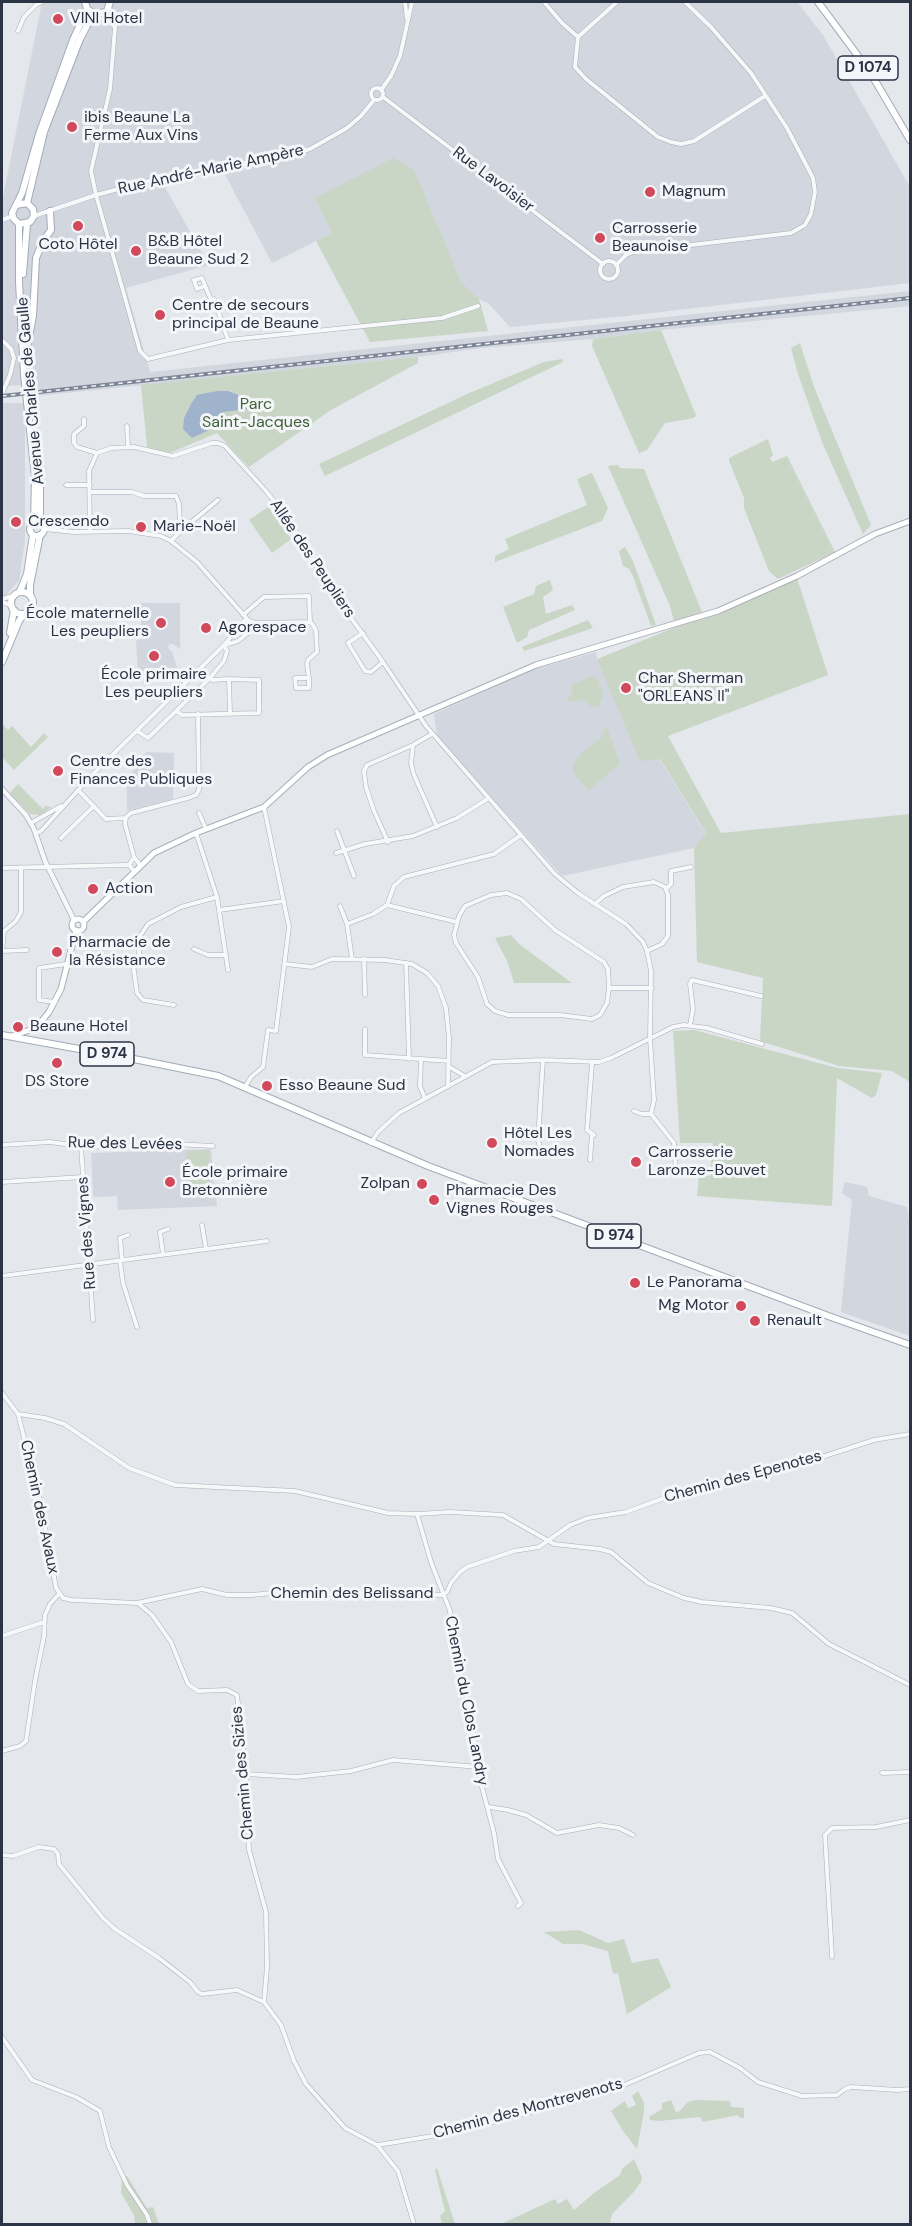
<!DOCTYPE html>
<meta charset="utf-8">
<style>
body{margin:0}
#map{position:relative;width:912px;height:2226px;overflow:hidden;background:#e4e7ec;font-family:"DM Sans",sans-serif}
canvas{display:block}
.frame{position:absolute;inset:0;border:3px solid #2b3445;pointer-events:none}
</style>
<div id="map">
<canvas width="912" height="2226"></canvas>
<div class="frame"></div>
</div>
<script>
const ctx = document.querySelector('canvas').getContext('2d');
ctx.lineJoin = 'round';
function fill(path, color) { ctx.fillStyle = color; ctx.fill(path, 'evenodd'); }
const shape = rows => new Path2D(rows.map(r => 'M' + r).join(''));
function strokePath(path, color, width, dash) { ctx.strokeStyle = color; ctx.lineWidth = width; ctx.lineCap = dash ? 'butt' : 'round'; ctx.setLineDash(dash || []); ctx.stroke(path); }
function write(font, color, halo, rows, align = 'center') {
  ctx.font = font + ' "DM Sans",sans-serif'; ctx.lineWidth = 6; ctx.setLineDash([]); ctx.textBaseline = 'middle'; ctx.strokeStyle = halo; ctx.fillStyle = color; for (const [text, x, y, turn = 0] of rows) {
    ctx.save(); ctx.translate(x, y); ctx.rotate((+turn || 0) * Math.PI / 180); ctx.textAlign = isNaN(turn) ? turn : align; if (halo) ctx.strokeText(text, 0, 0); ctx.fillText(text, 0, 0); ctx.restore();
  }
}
const built = shape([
 [42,2,797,2,823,35,910,187,910,283,626,316,510,327,488,303,479,299,461,282,451,259,315,198,332,233,272,263,223,171,162,182,209,265,126,288,150,372,910,291,910,306,661,330,593,339,481,348,418,357,36,396,33,385,2,386,2,202],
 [2,403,25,403,25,541,19,580,6,596,2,596],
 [141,603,180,603,180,649,173,644,169,644,168,648,172,652,178,671,138,671,136,640,144,639,141,634],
 [596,652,597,659,706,834,694,848,562,876,437,736,434,714,528,671],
 [147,752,174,753,173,799,127,811,127,777,140,764,140,759],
 [211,1149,217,1206,118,1210,117,1196,94,1197,93,1194,91,1153],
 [845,1182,867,1187,869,1196,907,1207,910,1230,910,1336,841,1312,852,1200,842,1193]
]);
const green = shape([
 [393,158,414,170,461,282,479,299,488,331,370,342,316,241,332,233,315,198],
 [661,330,696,415,694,418,665,423,647,450,639,453,592,346,593,339],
 [800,343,814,387,871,525,863,534,822,442,798,374,791,348],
 [418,357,418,363,331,410,249,467,217,433,170,453,147,447,141,385],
 [562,359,563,362,325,476,319,464,467,394,544,362],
 [768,439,773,455,770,458,772,462,787,456,835,552,778,579,769,571,744,508,744,498,729,461,729,458],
 [618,465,620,468,644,469,702,612,674,621,670,606,608,466],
 [592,473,608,508,602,521,495,562,495,556,509,549,505,539,587,505,577,479],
 [268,507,291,539,272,553,249,520],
 [625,547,633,561,656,625,651,626,633,576,629,569,623,566,619,551],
 [797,578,828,675,668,736,721,833,910,814,910,1082,892,1071,839,1066,760,1041,763,978,697,962,694,848,706,833,660,759,640,761,597,659],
 [550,580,553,590,543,597,546,614,572,605,575,610,529,630,527,637,517,643,503,607,534,594,536,586],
 [588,620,593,628,524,651,522,647],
 [593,676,598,679,603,696,599,706,592,707,584,700,572,702,567,700,572,693,572,684],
 [3,724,8,730,12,726,31,747,44,733,48,737,14,770,2,757],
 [606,725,620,764,589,790,576,777,573,769,575,762,579,755,602,737],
 [18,784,43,809,45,806,52,807,40,815,30,814,10,793],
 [511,935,519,944,572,983,514,983,507,961,495,938],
 [694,1030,837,1068,882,1073,876,1095,872,1098,837,1078,832,1206,697,1196,699,1175,710,1176,713,1143,680,1143,673,1031],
 [209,1150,210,1184,187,1185,186,1151],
 [579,1930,608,1943,624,1939,632,1963,658,1958,671,1987,627,2014,618,1973,613,1974,608,1951,582,1944,563,1944,544,1932],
 [638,2091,644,2103,644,2112,637,2149,623,2131,611,2111,625,2101,628,2108,636,2105,632,2096],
 [671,2100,676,2112,680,2111,688,2102,696,2100,730,2101,731,2107,744,2108,744,2118,740,2118,738,2115,703,2122,700,2117,659,2121,650,2120,649,2117,662,2109,662,2103],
 [634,2159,642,2177,641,2182,632,2194,612,2214,610,2224,501,2224,555,2199,558,2204,567,2199,574,2210,594,2193,620,2175,622,2169],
 [437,2168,455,2224,442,2224,440,2216,445,2211,435,2170],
 [127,2176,147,2208,153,2207,159,2224,135,2224,134,2215,121,2193,122,2180]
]);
const water = shape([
 [217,391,228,391,243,397,255,406,251,409,222,412,209,430,192,438,183,429,184,418,191,404,197,395]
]);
const minor = shape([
 [405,2,407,19],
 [544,2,562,23,578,37],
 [103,14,112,22,115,28,116,20,109,8],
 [115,28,110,89,91,171,96,195,140,351,148,359,228,340,442,318,478,306],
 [18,31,24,17,36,5,42,2],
 [578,37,575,67,586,79,658,137,671,142,681,144,694,141,765,96],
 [578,37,617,2],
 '371 94a6 6 0 1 1 12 0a6 6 0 1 1-12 0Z',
 [381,90,391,76,400,56,412,2],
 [383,97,603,264],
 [34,216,96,195,164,177,281,157,310,149,347,128,361,116,374,100],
 [2,220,13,216],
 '600 270a9 9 0 1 1 18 0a9 9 0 1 1-18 0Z',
 [616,265,626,255,633,252,791,233,805,225,811,214,815,192,813,178,787,128,751,73,711,27,685,2],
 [205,286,197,289,194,280,202,278,211,300,214,299,228,340],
 [2,340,11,349,14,358,10,375,2,394],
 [84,419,84,426,74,434,74,443,77,447,97,453],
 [127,426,128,447],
 [66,485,90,485],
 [91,492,132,492,144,496,176,496,179,504,180,523,183,529],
 [44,529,74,532,128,531,161,536,171,541,197,562,249,621,256,623,310,622],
 [90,531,89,471,97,453,111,448,134,447,173,456,212,443,218,443,225,446,266,491,289,520,330,589,383,662,426,726,555,874,578,893,626,924,643,942,647,951,651,971,650,1039,654,1100,651,1114,642,1114,634,1111],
 [171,541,183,529,218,500],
 [2,599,13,596],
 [2,602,11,605],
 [243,615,264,597,309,596,310,622],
 [363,633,348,643,365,671,371,672,383,662],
 [225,645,238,641,252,630,256,623],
 [210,678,213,680,229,679,230,713],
 [309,678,295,678,296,688,309,688,309,678,307,664,308,660,317,652,316,631,313,625,310,622],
 [179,689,188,699],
 [176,711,182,715,259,713,259,680,229,679],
 [137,731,148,738,176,711,210,678,224,661,227,651,224,645],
 [413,746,411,763,414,775,437,827],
 [78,790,106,819,126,818],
 [199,813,206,829],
 [31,823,61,806],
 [337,831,354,876],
 [36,833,41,831,92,775,224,645,246,619],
 [196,833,217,897,228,970],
 [61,838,94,806],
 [388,842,374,811,366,787,364,771,367,765,413,745,432,734],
 [336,853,365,844,413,836,457,818,489,798],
 [134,857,125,824,126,817,131,813,188,798,196,795,199,790,198,714],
 [129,865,134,857,140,865],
 [21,867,21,912,16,921,4,931,2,951,27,950],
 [2,868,125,865,129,865,134,871],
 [666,889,671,884,671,871,691,867],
 [507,893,521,899,555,930,604,962,608,969,609,988,607,1003,600,1015,592,1019,560,1015,508,1015,495,1011,487,1004,478,977,456,943,454,935,459,916,465,906,491,895,507,893],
 [595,904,604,896,623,887,654,882,665,887,668,895,668,936,662,944,647,951],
 [387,905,457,922],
 [340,906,347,924,352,959],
 [219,910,284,901],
 [347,924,373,914,387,905,394,886,404,877,494,854,521,835],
 [194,949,208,955,226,955],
 [139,959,153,957],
 [364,959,365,995],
 [406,963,409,1059],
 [133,964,137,993,143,1000,174,1005],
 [285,964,312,967,332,959,385,960,412,964,427,973,438,986,446,1008,449,1038,448,1085],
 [111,965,140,963,138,939,148,924,181,907,217,897],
 [609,988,652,988],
 [55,1002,39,1000,39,968,66,964],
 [690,1025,693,1009,690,984,692,980,761,996],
 [365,1029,365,1055,449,1061],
 [421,1059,420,1086,425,1099],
 [592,1063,587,1130,594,1135],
 [448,1066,463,1075],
 [245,1087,251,1077,263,1067,268,1030,276,1031,289,927,264,807],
 [651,1114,674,1143,676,1171],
 [371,1143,378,1132,399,1113,492,1062,543,1060,599,1062,611,1058,673,1027,684,1025,707,1028,762,1044],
 [2,1145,50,1142,86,1147,176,1144,213,1146],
 [81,1146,93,1320],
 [542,1154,538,1140,543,1060],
 [590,1160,592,1134],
 [2,1182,83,1177],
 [202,1225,206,1249],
 [163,1254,160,1232,168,1229],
 [122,1260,120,1238,128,1235],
 [120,1261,123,1283,137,1327],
 [2,1276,267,1241],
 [2,1393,18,1414,41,1504,56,1588,63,1598,72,1600,137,1603,202,1589,227,1595,252,1595,282,1592,443,1595],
 [18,1414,45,1418,64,1424,129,1468,175,1485,295,1491,388,1513,417,1514,450,1512,503,1515,554,1544,600,1549,611,1552,648,1583,684,1598,702,1602,771,1608,792,1613,829,1644,910,1685],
 [417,1514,431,1562,450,1611,454,1646,467,1697,482,1787,494,1833,498,1859,521,1903,518,1906],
 [443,1595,447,1592,451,1583,460,1572,467,1567,514,1551,539,1547,570,1525,588,1518,626,1512,697,1486,785,1469,874,1440,910,1434],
 [139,1604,152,1615,171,1642,188,1684,198,1691,227,1690,237,1695,246,1774,249,1850,266,1912,267,1967,264,2002],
 [2,1636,44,1622],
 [2,1751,20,1746,26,1741,35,1681,44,1636,45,1615,50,1604,59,1594],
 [882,1773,910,1772],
 [246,1774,296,1777,351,1771,393,1760,479,1767],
 [489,1807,508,1810,526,1815,557,1833,599,1825,619,1828,633,1835],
 [2,1855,13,1856,39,1847,54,1849,58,1854,59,1864,103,1918,115,1929,159,1958,190,1982,198,1992,202,1994,237,1990,264,2002,281,2025,294,2061,306,2084,345,2128,377,2145,398,2171,414,2224],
 [832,1957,825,1835,832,1828,876,1827,910,1820],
 [2,2037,32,2080,76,2097,100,2111,109,2147,127,2185,147,2215,150,2224],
 [378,2145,451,2133,610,2091,699,2053,710,2052,740,2068,758,2082,802,2096,837,2095,845,2089,851,2087,898,2090,910,2089]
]);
const tertiary = shape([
 [2,789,26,815,34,829,45,861,74,920]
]);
const secondary = shape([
 '72 925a6 6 0 1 1 12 0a6 6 0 1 1-12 0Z',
 [83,922,154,853,196,833,264,807,308,767,327,755,536,665,718,611,797,576,875,534,910,521],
 [12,1036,36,1028,49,1012,61,989,76,930]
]);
const primary = shape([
 [85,2,87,9,96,15,107,11,110,2],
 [818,2,870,72,910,140],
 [27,203,44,132,80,39,93,14],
 [16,205,22,193,39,134,73,40,87,9],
 [19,224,30,222,34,216,33,209,27,203,16,205,12,213,14,219,19,224,19,282,24,374,35,477,34,522],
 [23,274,27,224],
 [26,353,33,316,36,258,43,241,51,230,50,211],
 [40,487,40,523],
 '30 529a7 7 0 1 1 14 0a7 7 0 1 1-14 0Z',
 [20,591,27,574,33,535],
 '11 603a11 11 0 1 1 22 0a11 11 0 1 1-22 0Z',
 [30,595,30,585,40,535],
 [10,633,14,610],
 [2,662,19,621,24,614],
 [2,1035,129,1058,218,1076,428,1166,831,1317,910,1345]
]);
const rail = shape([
 [2,396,910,298]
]);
const markers = [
 [58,19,6,"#d1495b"],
 [72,127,6,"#d1495b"],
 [650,192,6,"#d1495b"],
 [78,226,6,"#d1495b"],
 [600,238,6,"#d1495b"],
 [136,251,6,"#d1495b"],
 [160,315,6,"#d1495b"],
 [16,522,6,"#d1495b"],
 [141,527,6,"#d1495b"],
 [161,623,6,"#d1495b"],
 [206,628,6,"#d1495b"],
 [154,656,6,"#d1495b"],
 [626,688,6,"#d1495b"],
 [58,771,6,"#d1495b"],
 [93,889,6,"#d1495b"],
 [57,952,6,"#d1495b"],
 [18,1027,6,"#d1495b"],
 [57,1063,6,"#d1495b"],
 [267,1086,6,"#d1495b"],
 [492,1143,6,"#d1495b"],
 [636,1162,6,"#d1495b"],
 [170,1182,6,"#d1495b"],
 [422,1184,6,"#d1495b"],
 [434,1200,6,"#d1495b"],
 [635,1283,6,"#d1495b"],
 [741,1306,6,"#d1495b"],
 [755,1321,6,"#d1495b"]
];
const shields = [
 [868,68,60],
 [107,1054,54],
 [614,1236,54]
];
const shieldNames = [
 ["D 1074",868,68],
 ["D 974",107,1054],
 ["D 974",614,1236]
];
const poiNames = [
 ["VINI Hotel",70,19],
 ["ibis Beaune La",84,118],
 ["Ferme Aux Vins",84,136],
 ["Magnum",662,192],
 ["Carrosserie",612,229],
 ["Beaunoise",612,247],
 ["B&B Hôtel",148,242],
 ["Beaune Sud 2",148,260],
 ["Coto Hôtel",78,245,"center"],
 ["Centre de secours",172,306],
 ["principal de Beaune",172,324],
 ["Crescendo",28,522],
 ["Marie-Noël",153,527],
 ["École maternelle",149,614,"right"],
 ["Les peupliers",149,632,"right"],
 ["Agorespace",218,628],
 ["École primaire",154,675,"center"],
 ["Les peupliers",154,693,"center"],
 ["Char Sherman",638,679],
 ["\"ORLEANS II\"",638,697],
 ["Centre des",70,762],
 ["Finances Publiques",70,780],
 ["Action",105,889],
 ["Pharmacie de",69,943],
 ["la Résistance",69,961],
 ["Beaune Hotel",30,1027],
 ["DS Store",57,1082,"center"],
 ["Esso Beaune Sud",279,1086],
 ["Hôtel Les",504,1134],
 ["Nomades",504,1152],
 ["Carrosserie",648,1153],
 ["Laronze-Bouvet",648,1171],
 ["École primaire",182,1173],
 ["Bretonnière",182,1191],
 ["Zolpan",410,1184,"right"],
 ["Pharmacie Des",446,1191],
 ["Vignes Rouges",446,1209],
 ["Le Panorama",647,1283],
 ["Mg Motor",729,1306,"right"],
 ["Renault",767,1321]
];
const streetNames = [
 ["Rue André-Marie Ampère",211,170,-12],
 ["Rue Lavoisier",493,180,37],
 ["Avenue Charles de Gaulle",31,391,-95],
 ["Allée des Peupliers",312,559,56],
 ["Rue des Levées",125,1144,1],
 ["Rue des Vignes",87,1233,-94],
 ["Chemin des Epenotes",743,1477,-15],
 ["Chemin des Avaux",39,1507,78],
 ["Chemin des Belissand",352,1594],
 ["Chemin du Clos Landry",466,1701,79],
 ["Chemin des Sizies",243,1773,-95],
 ["Chemin des Montrevenots",528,2109,-15]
];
const parkNames = [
 ["Parc",256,405],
 ["Saint-Jacques",256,423]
];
fill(built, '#d2d6de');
fill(green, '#c9d6c5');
fill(water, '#9fb4cc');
strokePath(minor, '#a9aeb7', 5);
strokePath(tertiary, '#a9aeb7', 6);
strokePath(secondary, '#a9aeb7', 7);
strokePath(primary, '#a3abb8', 8);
strokePath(minor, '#f7f8fa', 4);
strokePath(tertiary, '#f7f8fa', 4.5);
strokePath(secondary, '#fff', 5);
strokePath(primary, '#fff', 6);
strokePath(rail, '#7d8696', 4);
strokePath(rail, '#f4f6f9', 1.5, [4.5]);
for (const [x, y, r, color] of markers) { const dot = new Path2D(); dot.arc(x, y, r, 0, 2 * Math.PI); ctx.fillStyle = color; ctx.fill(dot); strokePath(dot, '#f4f6f9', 2); }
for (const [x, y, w] of shields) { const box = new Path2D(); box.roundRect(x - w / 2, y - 12, w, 24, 4.5); ctx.fillStyle = '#f4f6f9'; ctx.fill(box); strokePath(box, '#2b3445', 1.5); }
write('bold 15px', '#2b3445', null, shieldNames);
write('16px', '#2b3445', '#f4f6f9', poiNames, 'left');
write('16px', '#2b3445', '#f4f6f9', streetNames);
write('16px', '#3f6138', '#f4f6f9', parkNames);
</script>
